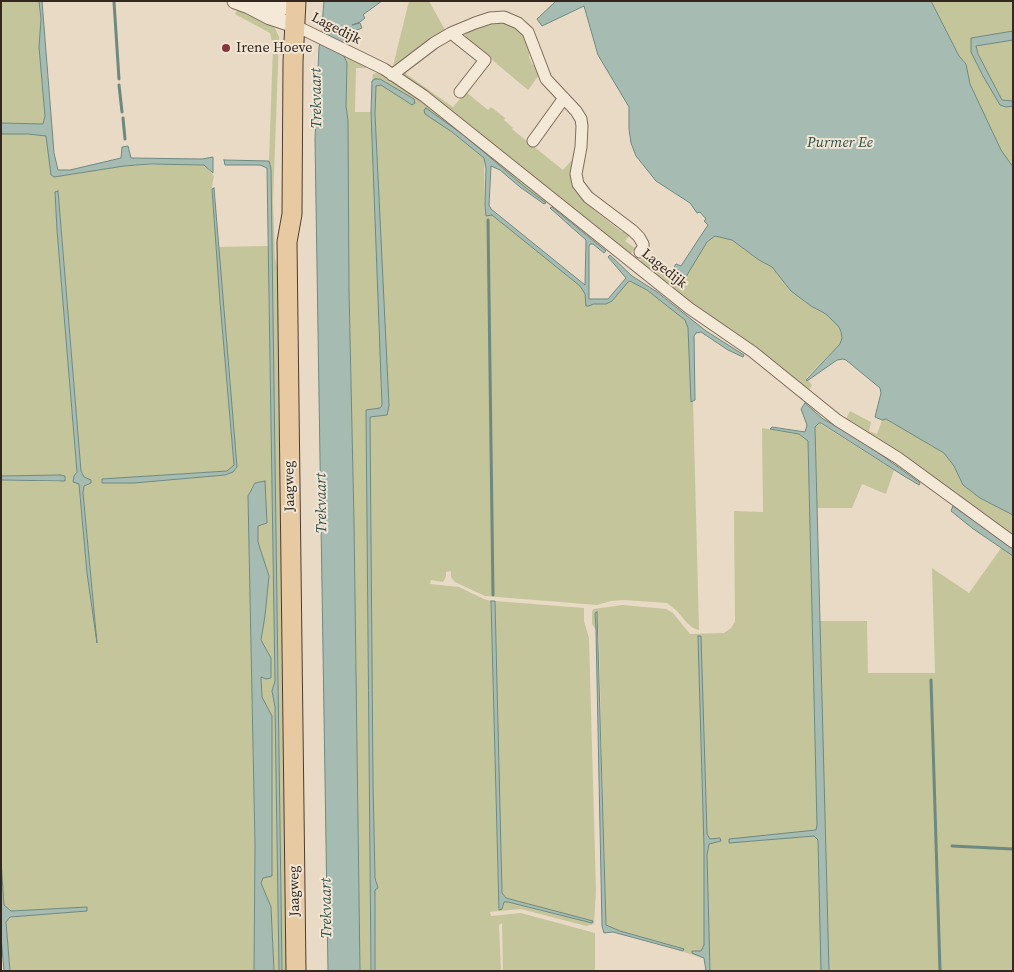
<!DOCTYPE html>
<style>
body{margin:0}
#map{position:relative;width:1014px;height:972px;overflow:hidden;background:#e8dac5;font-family:"Source Serif 4",serif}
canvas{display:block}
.frame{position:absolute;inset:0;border:2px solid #33271f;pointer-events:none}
</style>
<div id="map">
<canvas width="1014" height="972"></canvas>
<div class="frame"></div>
</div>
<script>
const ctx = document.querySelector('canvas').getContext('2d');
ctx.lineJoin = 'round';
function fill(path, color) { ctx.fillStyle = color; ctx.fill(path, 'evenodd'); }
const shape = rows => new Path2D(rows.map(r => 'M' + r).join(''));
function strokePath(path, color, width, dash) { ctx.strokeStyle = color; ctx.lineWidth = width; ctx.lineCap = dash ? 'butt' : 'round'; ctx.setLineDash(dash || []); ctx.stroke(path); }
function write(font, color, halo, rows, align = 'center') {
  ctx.font = font + ' "Source Serif 4",serif'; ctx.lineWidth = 4; ctx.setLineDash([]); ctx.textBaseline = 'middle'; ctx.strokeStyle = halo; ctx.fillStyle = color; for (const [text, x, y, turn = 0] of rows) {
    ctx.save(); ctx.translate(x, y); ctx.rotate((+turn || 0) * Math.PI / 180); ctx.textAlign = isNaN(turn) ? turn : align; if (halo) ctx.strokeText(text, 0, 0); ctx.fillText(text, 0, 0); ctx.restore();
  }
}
const green = shape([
 [1,1,39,1,41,19,39,47,45,116,43,124,1,123],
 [409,1,429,1,445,30,393,66],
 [931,1,1013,1,1013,31,971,38,983,76,1006,107,1013,106,1013,167,1001,150,970,84,966,64,959,56],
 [238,9,274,26,279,37,273,202,275,257,280,281,289,971,282,971,273,321,271,169,269,160,273,47,270,33,235,14],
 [491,22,507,23,523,32,529,44,529,57,532,64,537,67,539,75,528,90,466,38,465,32],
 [1013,40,1013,101,1009,101,1002,100,978,54,976,46],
 [343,54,368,66,366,68,356,68,355,112,371,112,378,266,382,406,380,408,366,410,371,971,360,971,354,522,349,289,348,121,346,106,347,63],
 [419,60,420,62,407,71,406,74,453,107,466,92,488,110,491,107,505,118,504,120,513,128,512,129,563,170,572,160,573,161,571,170,594,206,594,210,622,232,626,231,631,234,625,241,635,248,630,255,581,218,576,210,553,195,402,75],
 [380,72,440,112,547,201,546,203,526,188,487,154,440,123,484,158,485,213,492,215,580,286,583,290,586,299,591,304,608,303,629,277,691,323,699,630,693,628,687,623,677,611,667,603,624,600,611,601,597,605,485,596,455,582,451,577,451,571,446,572,446,577,443,582,431,580,430,584,459,587,484,599,491,601,499,910,502,909,504,901,508,902,559,915,593,921,506,898,502,893,501,888,495,601,584,608,584,621,589,638,596,891,594,924,586,926,521,909,490,912,491,916,521,913,595,933,595,971,503,971,502,923,499,925,501,971,375,971,375,890,377,882,375,878,373,782,370,417,387,415,375,114,376,86,381,85,412,105,414,99,379,79,372,81,373,74],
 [1,134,27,134,47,136,51,175,54,177,124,166,175,164,205,165,214,176,212,186,220,302,234,465,227,471,102,479,102,483,134,483,225,475,237,468,218,247,268,246,274,615,275,681,272,691,275,707,279,971,274,971,271,907,261,883,263,878,272,876,272,716,262,697,261,676,271,658,261,640,265,616,269,576,258,542,258,526,267,523,264,481,255,483,248,496,255,845,254,971,10,971,6,922,10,917,87,911,87,907,11,911,4,905,1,861,1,480,58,482,65,480,60,475,1,476],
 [55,192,58,192,61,226,81,471,84,478,91,482,84,486,83,493,96,630,87,572,79,483,74,477,77,472,57,230],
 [715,236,732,240,759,260,772,267,791,291,811,306,826,314,839,327,842,338,840,344,806,378,812,385,808,392,638,264,644,256,669,276,700,252,707,242],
 [850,411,871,422,869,431,877,434,882,420,885,418,944,453,950,458,960,479,980,498,1013,515,1013,538,845,421],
 [819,423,894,470,886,494,862,484,852,508,817,508,815,427],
 [762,428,799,434,808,440,812,585,817,621,867,621,868,673,935,673,932,568,969,593,1004,544,1013,551,1013,971,709,971,708,960,606,926,599,642,597,612,595,613,596,630,592,624,592,611,594,609,622,605,666,609,673,613,690,634,724,633,731,628,735,622,734,511,763,512]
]);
const water = shape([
 [39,1,42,1,54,153,58,170,70,170,121,158,122,147,128,146,131,158,202,159,213,157,213,173,204,165,151,164,124,166,54,177,51,175,46,136,28,134,1,134,1,123,43,124,45,116,39,47,41,19,39,1],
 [324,1,382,1,364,14,363,15,365,18,360,22,352,25,360,23,362,28,352,32,343,54,347,63,346,106,348,121,349,289,354,522,360,971,328,971,315,139,319,47,323,26,322,25,324,1],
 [556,1,931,1,959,56,966,64,970,84,1001,150,1013,167,1013,515,980,498,963,485,954,466,944,453,886,419,882,420,875,417,881,393,880,388,846,360,843,359,837,360,807,381,806,380,840,344,842,338,841,332,839,327,826,314,811,306,791,291,772,267,759,260,732,240,715,236,707,242,681,285,669,276,676,264,681,266,698,240,708,225,704,221,706,219,700,212,697,213,690,203,656,181,636,156,631,143,629,129,629,107,598,55,584,6,542,26,537,19,556,1],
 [1013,31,1013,40,976,46,978,54,1002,100,1013,101,1013,106,1006,107,1000,105,983,76,971,52,971,38,1013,31],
 [375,79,380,79,385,82,414,99,415,103,412,105,381,85,376,86,375,114,389,406,387,415,370,417,373,782,375,878,378,888,375,890,375,971,371,971,366,410,380,408,382,405,371,112,372,81,375,79],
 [426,108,465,136,526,188,546,203,544,204,520,187,500,170,491,166,489,205,491,209,585,285,586,240,550,208,552,207,606,251,604,253,593,244,590,244,589,246,589,299,608,299,626,278,608,257,610,255,632,276,657,292,706,331,744,355,743,357,728,350,701,332,696,333,694,336,695,400,691,402,688,328,685,320,647,290,630,281,628,282,612,301,606,304,593,304,589,306,586,306,585,294,580,286,492,215,486,216,485,205,486,169,484,158,452,132,425,114,424,110,426,108],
 [224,160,269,161,271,169,282,971,279,971,275,707,272,691,275,681,274,615,267,168,260,165,225,165,224,160],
 [214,188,237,467,233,472,225,475,134,483,102,483,102,479,227,471,234,465,220,302,212,189,214,188],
 [58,191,81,471,84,477,91,480,91,483,84,486,83,493,97,643,87,573,79,484,73,482,74,476,77,472,57,230,55,192,58,191],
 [805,403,823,419,858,438,920,483,919,485,904,476,821,423,819,423,815,427,829,971,821,971,818,840,814,836,729,843,729,839,816,830,817,825,808,441,799,434,770,429,772,427,805,432,807,425,801,409,805,403],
 [60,475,65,476,65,481,1,480,1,476,60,475],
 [265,481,267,523,258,526,258,542,269,576,265,616,261,640,271,658,271,678,266,679,261,677,262,697,272,716,272,876,263,878,261,883,271,907,274,971,254,971,255,845,248,496,255,483,265,481],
 [953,506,1013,547,1013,556,972,528,951,511,953,506],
 [491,601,495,601,502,893,506,898,593,921,592,923,508,902,504,902,502,909,499,910,491,601],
 [597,612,606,925,620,931,684,949,683,951,613,932,604,933,602,926,596,630,595,613,597,612],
 [698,636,701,636,707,834,710,839,720,838,721,841,709,844,707,855,710,971,706,971,704,958,692,953,692,951,701,951,704,945,704,847,698,636],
 [1,861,4,905,11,911,87,907,87,911,10,917,6,922,10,971,4,971,1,936,1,861]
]);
const stream = shape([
 [114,2,119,79],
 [119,85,122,112],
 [123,118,125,139],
 [488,220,493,595],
 [931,680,940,971],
 [952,846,1013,849]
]);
const minor = shape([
 [294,25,384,69,424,96,689,308,753,352,837,420,898,458,1013,542],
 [451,33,485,60,460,92],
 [392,75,434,43,451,33,475,23,490,18,504,17,518,23,528,32,546,79,576,111,581,119,582,126,581,147,576,174,578,184,588,197,633,231,639,237,643,244,643,248,640,252],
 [533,141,564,98]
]);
const tertiary = shape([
 [235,1,249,6,270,17,294,25],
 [251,6,258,5,296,7]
]);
const primary = shape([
 [296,1,293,62,292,214,287,242,296,971]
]);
const markers = [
 [226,48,5,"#883540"]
];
const streetNames = [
 ["Lagedijk",336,29,27],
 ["Lagedijk",664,269,39],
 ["Jaagweg",290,486,-91],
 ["Jaagweg",295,891,-91]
];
const poiNames = [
 ["Irene Hoeve",236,48]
];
const waterNames = [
 ["Trekvaart",317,98,-91],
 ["Purmer Ee",840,143],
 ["Trekvaart",322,503,-91],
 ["Trekvaart",327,908,-91]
];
fill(green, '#c5c59b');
fill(water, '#a6bcb3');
strokePath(water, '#6e897f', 1);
strokePath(stream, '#6e897f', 3);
strokePath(minor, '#816c5e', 13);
strokePath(tertiary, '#816c5e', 17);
strokePath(primary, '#4f3c31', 21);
strokePath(minor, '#f4e8d7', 11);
strokePath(tertiary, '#f4e8d7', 15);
strokePath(primary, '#e7c9a2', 19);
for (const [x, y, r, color] of markers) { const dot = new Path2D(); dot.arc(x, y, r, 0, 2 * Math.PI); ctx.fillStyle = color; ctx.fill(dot); strokePath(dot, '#f1e5d4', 2); }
write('14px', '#33271f', '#f1e5d4', streetNames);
write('14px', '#33271f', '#f1e5d4', poiNames, 'left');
write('italic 15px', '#31514b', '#f1e5d4', waterNames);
</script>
